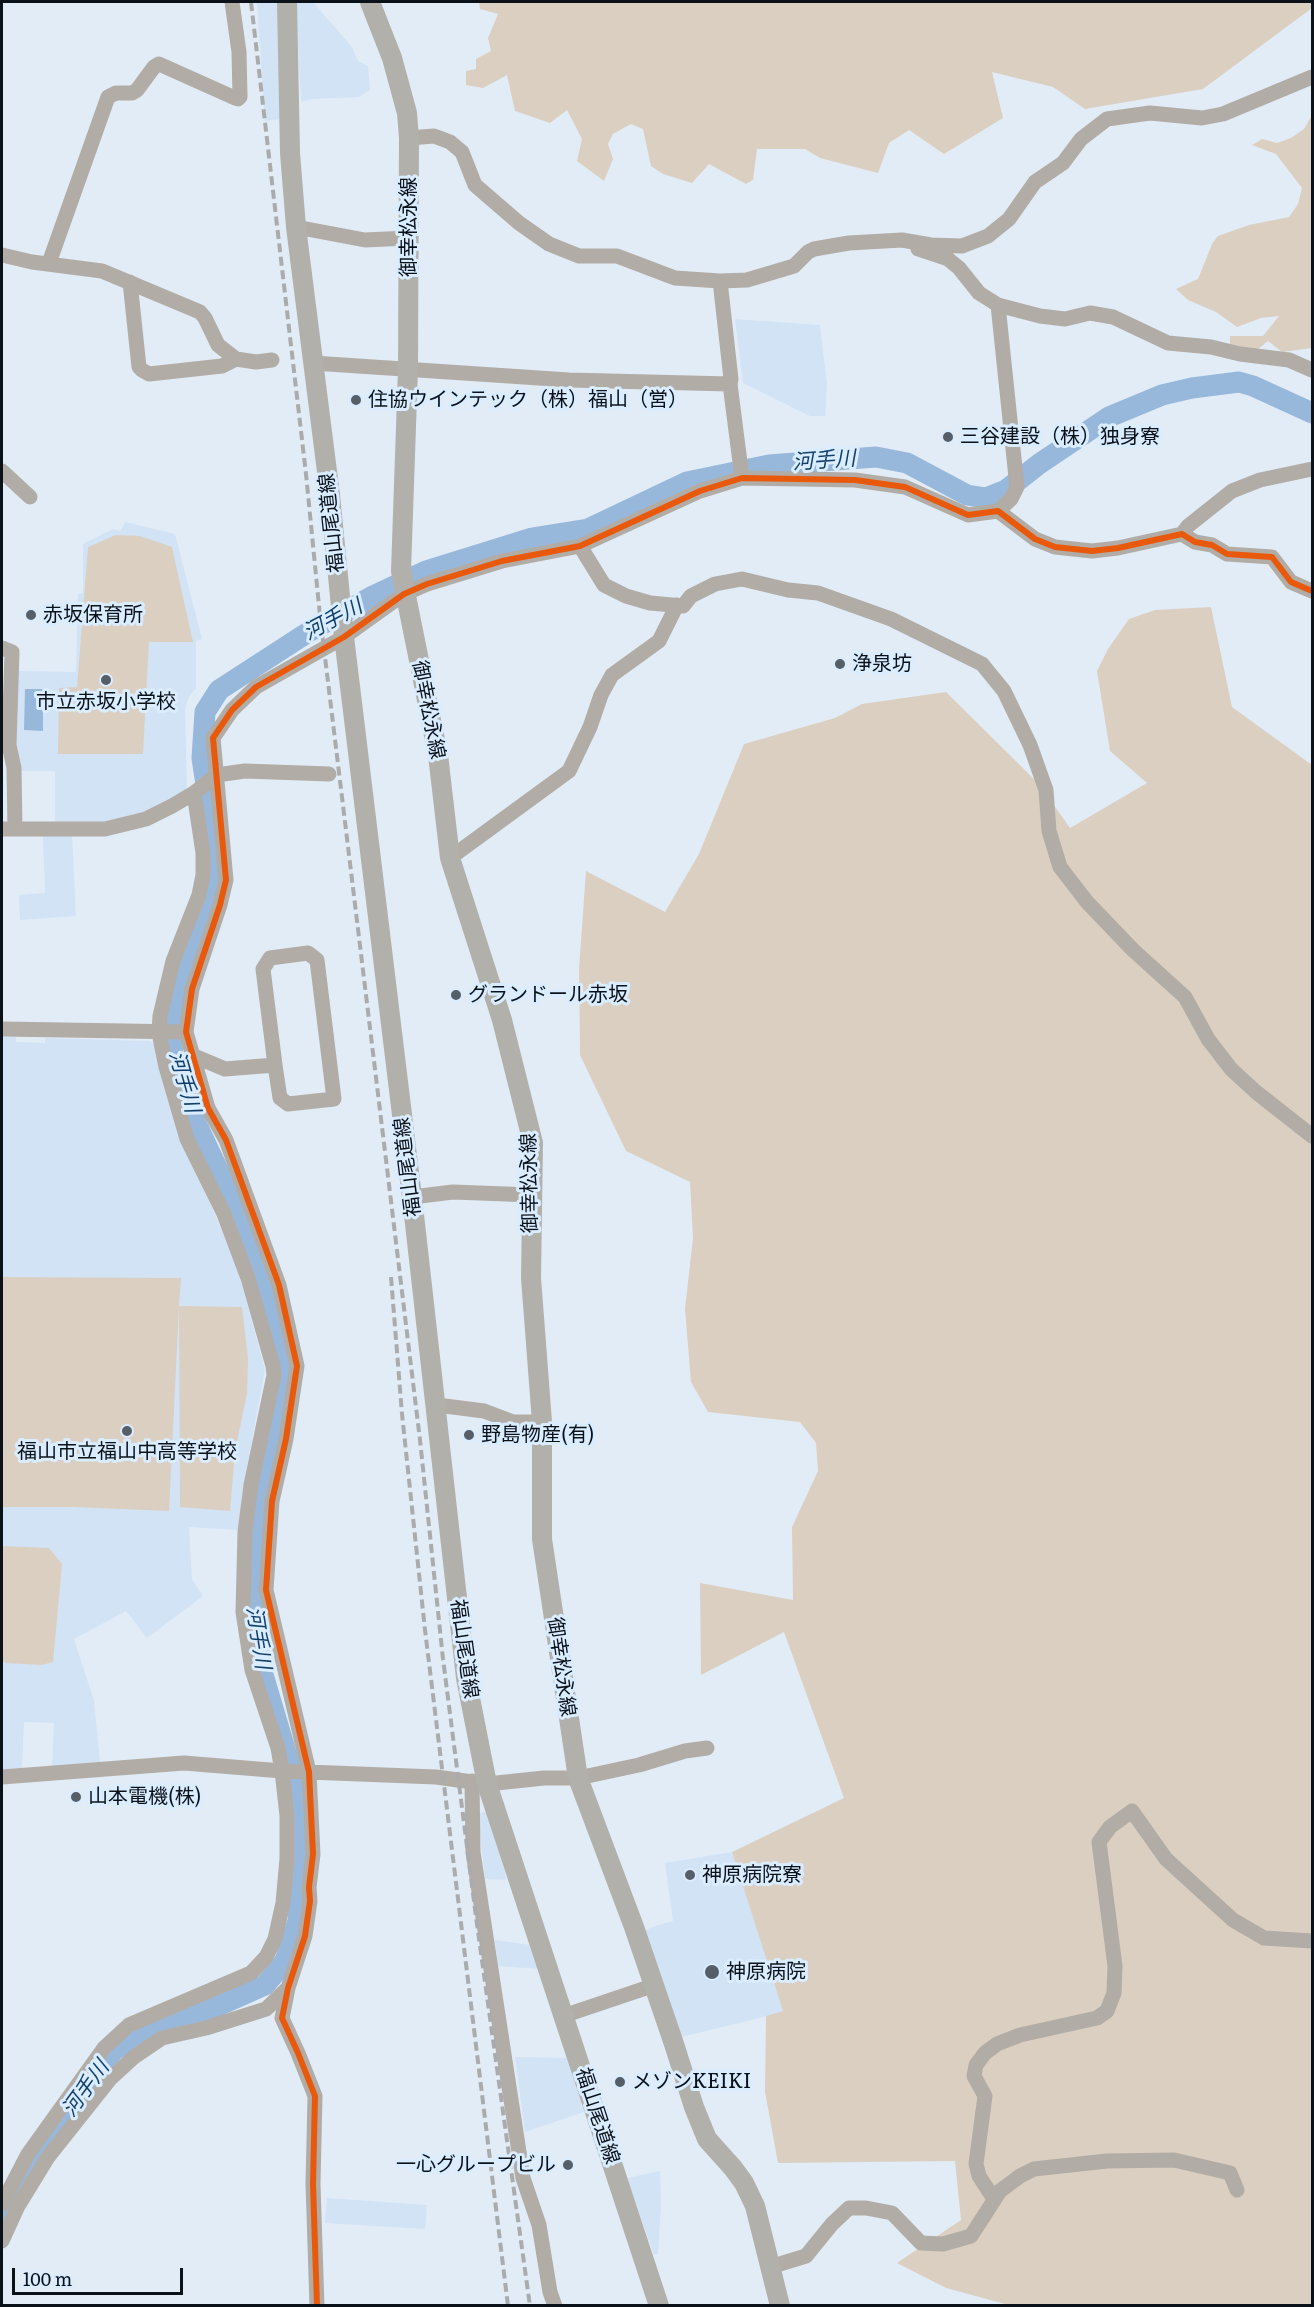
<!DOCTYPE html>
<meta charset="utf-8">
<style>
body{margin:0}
#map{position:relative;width:1314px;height:2307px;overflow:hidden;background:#e2ecf7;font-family:Literata,serif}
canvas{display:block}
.frame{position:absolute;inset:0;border:3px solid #0a1119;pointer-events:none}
.scale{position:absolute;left:12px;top:2268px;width:171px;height:27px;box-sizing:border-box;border:3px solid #0a1119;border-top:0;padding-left:8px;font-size:18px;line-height:21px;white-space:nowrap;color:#0a1119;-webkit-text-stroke:4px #daecff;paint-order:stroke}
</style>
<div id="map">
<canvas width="1314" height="2307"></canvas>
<div class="frame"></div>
<div class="scale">100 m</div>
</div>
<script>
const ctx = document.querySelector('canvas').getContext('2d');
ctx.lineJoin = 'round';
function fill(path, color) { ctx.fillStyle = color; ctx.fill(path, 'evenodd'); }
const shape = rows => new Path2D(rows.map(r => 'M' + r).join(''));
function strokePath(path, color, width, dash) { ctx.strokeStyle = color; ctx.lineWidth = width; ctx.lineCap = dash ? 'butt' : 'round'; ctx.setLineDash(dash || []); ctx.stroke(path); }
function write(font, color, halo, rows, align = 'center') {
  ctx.font = font + ' Literata,"Noto Sans JP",serif'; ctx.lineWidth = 6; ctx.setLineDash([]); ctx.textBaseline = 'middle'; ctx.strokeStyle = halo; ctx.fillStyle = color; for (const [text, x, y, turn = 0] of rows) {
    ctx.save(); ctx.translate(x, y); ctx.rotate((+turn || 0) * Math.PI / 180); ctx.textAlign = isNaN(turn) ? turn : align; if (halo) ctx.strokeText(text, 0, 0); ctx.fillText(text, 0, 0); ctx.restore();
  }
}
const built = shape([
 [257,2,279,2,282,119,265,121],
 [313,2,352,47,358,61,368,66,370,90,359,97,312,99,301,102,296,3],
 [735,319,820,325,827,384,825,416,810,416,743,383],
 [125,522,175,534,202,639,196,641,196,688,189,697,185,709,187,792,149,812,117,822,55,825,55,771,18,771,13,750,17,671,76,672,78,594,83,593,83,544,113,529,120,531],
 [72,834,76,916,20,920,19,895,45,893,43,836],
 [2,1037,16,1037,16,1042,45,1043,45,1038,149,1041,155,1044,173,1117,237,1266,265,1370,242,1493,239,1530,189,1527,192,1579,203,1596,147,1638,126,1611,74,1639,94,1701,100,1762,52,1767,54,1723,24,1722,22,1768,2,1770],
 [487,1811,505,1872,506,1880,485,1879,478,1814],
 [732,1852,784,2012,677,2038,638,1933,658,1925,673,1921,665,1863],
 [495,1940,531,1945,540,1969,498,1966],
 [515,2057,567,2058,584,2112,525,2132],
 [660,2171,661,2205,658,2254,654,2255,627,2178],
 [327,2198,427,2205,425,2229,325,2223]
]);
const green = shape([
 [479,2,1312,2,1312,8,1203,89,1085,109,1053,87,992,72,1003,118,944,154,909,130,889,143,878,173,820,158,805,149,757,149,753,180,746,184,709,164,692,183,663,174,651,166,643,129,631,124,613,134,608,144,613,159,604,181,577,161,582,139,567,110,550,123,515,111,507,75,483,88,466,85,466,71,476,69,476,59,491,51,488,38,498,14,480,9],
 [1312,115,1312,348,1282,352,1268,341,1257,350,1230,348,1230,336,1263,336,1279,316,1261,318,1237,327,1216,312,1188,300,1176,289,1198,279,1212,244,1218,236,1249,225,1289,217,1298,204,1302,188,1276,154,1252,145,1262,139,1277,143,1291,138,1304,129],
 [116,535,140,536,172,547,193,642,149,642,143,754,58,754,59,688,77,687,88,547],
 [1211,607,1232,707,1312,765,1312,2305,1009,2305,946,2288,897,2263,961,2220,955,2161,778,2163,765,2092,766,2016,783,2011,732,1852,844,1798,784,1632,701,1675,700,1583,793,1600,792,1527,818,1471,816,1443,800,1422,708,1412,691,1382,685,1309,693,1238,690,1182,626,1151,580,1055,579,969,586,871,665,912,699,854,744,744,835,718,862,704,946,692,1039,784,1070,828,1147,783,1110,751,1097,671,1108,649,1129,619,1155,610],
 [2,1277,181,1278,179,1306,242,1307,248,1359,247,1394,235,1451,230,1511,180,1507,179,1307,169,1511,73,1507,2,1507],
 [2,1546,49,1548,62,1564,53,1662,42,1665,6,1663,2,1660]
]);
const water = shape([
 [25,689,43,689,43,731,24,730]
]);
const river = shape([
 [2,2220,16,2191,80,2093,114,2050,160,2024,209,2010,265,1985,285,1961,298,1921,304,1852,299,1796,261,1668,251,1592,257,1513,281,1371,276,1333,241,1219,190,1110,173,1055,170,1022,181,978,206,914,215,881,216,852,202,758,205,712,219,690,310,631,373,596,426,571,532,538,588,529,687,482,769,465,876,457,907,463,967,495,986,498,1006,490,1039,464,1109,417,1162,395,1192,388,1239,382,1253,386,1312,413]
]);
const minor = shape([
 [409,138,434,136,450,142,462,152,475,185,519,223,549,244,579,256,617,256,675,278,720,281,747,280,794,266,808,252,814,249,849,243,902,240,931,245,962,246,988,236,1009,219,1035,182,1063,163,1081,139,1107,119,1150,113,1202,118,1223,114,1312,77],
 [296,227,365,240,408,238],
 [918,249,948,259,959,268,979,293,998,305,1040,316,1065,319,1090,313,1113,317,1168,343,1211,347,1240,354,1289,360,1312,370],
 [2,255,32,262,102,271,200,312,205,318,218,345,236,359,256,362,272,360],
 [49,263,108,97,116,93,132,93,137,90,154,67,159,64,235,98,238,99,240,97,239,52,232,2],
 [720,281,731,379,730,384],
 [130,282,139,367,142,370,149,374,222,366,236,359],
 [998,305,1017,487,1011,499,998,511],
 [313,363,569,380,730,384,742,478],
 [2,471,30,497],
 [1182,534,1188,526,1232,491,1260,480,1312,469],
 [580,546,604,585,626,596,650,603,683,606,691,596,715,584,742,579,788,590,818,593,891,619,982,664,1004,691,1030,745,1046,790,1049,831,1060,867,1087,902,1133,950,1185,997,1208,1039,1231,1069,1256,1092,1312,1136],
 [2,648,12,652,9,745,14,768,15,829],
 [2,829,105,829,146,819,172,806,194,793,217,775,245,771,329,774],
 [450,858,569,771,590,727,601,695,612,675,659,641,677,605],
 [2,1029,186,1032],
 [194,1056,225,1069,275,1065,263,969,270,958,308,953,317,960,334,1099,288,1104,280,1098,275,1065],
 [412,1197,453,1192,532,1195],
 [435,1407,445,1406,484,1411,513,1422,542,1422],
 [2,1777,184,1763,282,1771,436,1777,487,1784,544,1778,578,1778,639,1765,685,1751,707,1748],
 [472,1781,473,1852,523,2178,539,2225,550,2292,555,2306],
 [563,2016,652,1986],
 [994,2199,979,2176,976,2164,985,2096,974,2076,976,2065,985,2053,997,2044,1020,2035,1097,2018,1107,2011,1114,1993,1115,1966,1099,1842,1110,1827,1132,1811,1166,1859,1233,1920,1264,1938,1312,1941],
 [2,2204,28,2154,104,2048,129,2025,251,1973,266,1957,275,1939,283,1903,287,1859,287,1816,282,1771,278,1748,252,1670,243,1612,245,1532,251,1485,274,1375,273,1366,248,1278,224,1214,187,1139,166,1067,159,1033,160,1016,173,961,199,895,203,875,203,853,194,793],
 [2,2241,18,2206,48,2157,110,2079,134,2057,162,2038,206,2028,266,2009,288,1988],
 [770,2267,806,2256,832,2224,849,2208,866,2208,892,2213,921,2243,943,2244,971,2236,1000,2191,1020,2176,1034,2169,1107,2161,1174,2160,1230,2173,1237,2190],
 [317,2306,313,2184,315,2096,298,2053,282,2018,288,1988,305,1936,310,1901,309,1887,313,1854,309,1772,266,1590,272,1501,286,1439,297,1366,279,1285,226,1140,208,1108,186,1032,192,989,220,905,226,880,213,738,232,710,256,687,344,637,404,594,427,584,502,561,580,546,700,491,742,478,855,480,905,487,968,515,998,511,1035,539,1055,547,1092,551,1118,548,1182,534,1195,542,1212,545,1227,554,1272,557,1291,582,1312,591]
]);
const major = shape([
 [287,2,290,153,296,227,330,495,344,637,412,1197,466,1678,487,1784,659,2306],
 [370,2,392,58,407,113,409,138,408,369,401,571,438,755,450,858,502,1020,533,1143,531,1278,542,1422,542,1539,578,1778,634,1927,674,2044,694,2107,707,2139,733,2168,744,2183,755,2206,780,2306]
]);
const rail = shape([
 [251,2,306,474,320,616,420,1440,443,1659,476,1917,530,2306],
 [391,1277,402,1414,425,1630,508,2306]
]);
const cycleway = shape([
 [317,2306,313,2184,315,2096,298,2053,282,2018,288,1988,305,1936,310,1901,309,1887,313,1854,309,1772,266,1590,272,1501,286,1439,297,1366,279,1285,226,1140,208,1108,186,1032,192,989,220,905,226,880,213,738,232,710,256,687,344,637,404,594,427,584,502,561,580,546,700,491,742,478,855,480,905,487,968,515,998,511,1035,539,1055,547,1092,551,1118,548,1182,534,1195,542,1212,545,1227,554,1272,557,1291,582,1312,591]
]);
const markers = [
 [356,400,6,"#565e67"],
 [948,437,6,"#565e67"],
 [31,615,6,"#565e67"],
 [840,664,6,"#565e67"],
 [106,680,6,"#565e67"],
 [456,995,6,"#565e67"],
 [127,1431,6,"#565e67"],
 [469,1435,6,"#565e67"],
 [76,1797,6,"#565e67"],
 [690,1875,6,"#565e67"],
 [712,1972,8,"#565e67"],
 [620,2082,6,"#565e67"],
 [568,2165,6,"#565e67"]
];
const streetNames = [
 ["御幸松永線",409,227,-90],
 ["福山尾道線",332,523,-96],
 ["御幸松永線",428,710,79],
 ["福山尾道線",408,1167,-97],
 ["御幸松永線",530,1183,-91],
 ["福山尾道線",464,1649,82],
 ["御幸松永線",561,1667,82],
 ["福山尾道線",597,2116,72]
];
const poiNames = [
 ["住協ウインテック（株）福山（営）",368,400],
 ["三谷建設（株）独身寮",960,437],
 ["赤坂保育所",43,615],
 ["浄泉坊",852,664],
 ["市立赤坂小学校",106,702,"center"],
 ["グランドール赤坂",468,995],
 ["野島物産(有)",481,1435],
 ["福山市立福山中高等学校",127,1452,"center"],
 ["山本電機(株)",88,1797],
 ["神原病院寮",702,1875],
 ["神原病院",726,1972],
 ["メゾンKEIKI",632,2082],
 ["一心グループビル",556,2165,"right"]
];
const waterNames = [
 ["河手川",824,461,-4],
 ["河手川",333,620,-28],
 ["河手川",184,1082,74],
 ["河手川",258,1638,81],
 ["河手川",86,2089,-54]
];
fill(built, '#d2e3f5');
fill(green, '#dbcfc2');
fill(water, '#98b8db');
strokePath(river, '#98b8db', 21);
strokePath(minor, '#b2aca6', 15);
strokePath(major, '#b1b0ab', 20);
strokePath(rail, '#aaabad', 4, [9, 4.5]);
strokePath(cycleway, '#e8590c', 6);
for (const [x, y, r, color] of markers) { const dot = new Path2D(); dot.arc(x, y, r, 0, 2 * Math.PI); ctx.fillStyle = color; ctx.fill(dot); strokePath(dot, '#daecff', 2); }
write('20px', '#0a1119', '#daecff', streetNames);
write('20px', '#0a1119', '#daecff', poiNames, 'left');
write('italic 21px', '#123f6a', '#daecff', waterNames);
</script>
